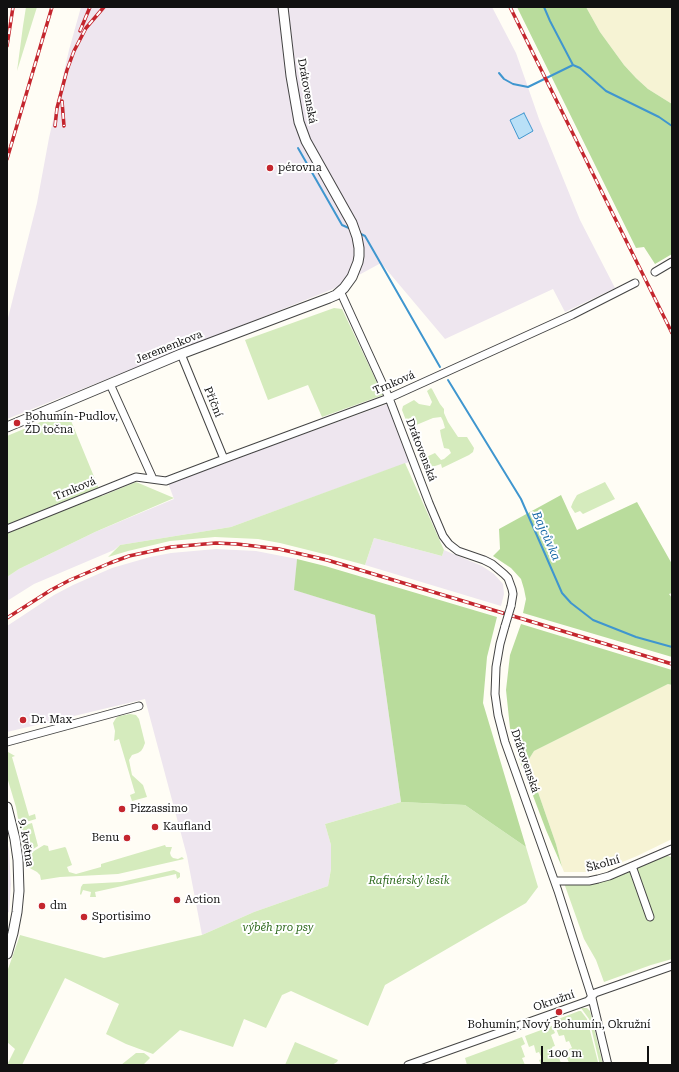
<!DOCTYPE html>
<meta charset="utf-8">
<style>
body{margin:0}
#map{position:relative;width:679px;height:1072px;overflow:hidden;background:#fffdf5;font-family:"Roboto Serif",serif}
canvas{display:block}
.frame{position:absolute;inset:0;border:8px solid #111;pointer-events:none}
.scale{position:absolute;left:541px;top:1046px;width:108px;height:18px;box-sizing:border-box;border:2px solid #111;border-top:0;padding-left:5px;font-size:12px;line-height:14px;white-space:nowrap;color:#111;-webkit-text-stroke:3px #fff;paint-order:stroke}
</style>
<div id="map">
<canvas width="679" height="1072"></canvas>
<div class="frame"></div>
<div class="scale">100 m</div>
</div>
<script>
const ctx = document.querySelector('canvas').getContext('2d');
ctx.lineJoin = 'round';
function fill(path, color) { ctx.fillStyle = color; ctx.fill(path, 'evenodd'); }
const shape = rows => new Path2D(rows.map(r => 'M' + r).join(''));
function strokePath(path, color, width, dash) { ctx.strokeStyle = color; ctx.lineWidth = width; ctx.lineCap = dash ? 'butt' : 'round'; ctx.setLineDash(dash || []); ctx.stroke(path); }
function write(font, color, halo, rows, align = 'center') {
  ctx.font = font + ' "Roboto Serif",serif'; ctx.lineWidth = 4; ctx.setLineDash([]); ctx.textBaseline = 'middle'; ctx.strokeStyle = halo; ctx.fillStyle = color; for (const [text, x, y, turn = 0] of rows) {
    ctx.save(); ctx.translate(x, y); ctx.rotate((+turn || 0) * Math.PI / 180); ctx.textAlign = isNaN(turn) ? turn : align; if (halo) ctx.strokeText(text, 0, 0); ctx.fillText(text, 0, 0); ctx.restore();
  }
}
const industrial = shape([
 [81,7,492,7,516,53,539,119,580,220,615,288,565,312,553,289,445,339,381,263,333,289,7,419,7,322,37,203,49,138,69,50],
 [390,403,412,461,231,527,120,545,114,550,34,584,7,601,7,577,19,569,95,532,174,499,168,483],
 [374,538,442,556,444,550,482,566,494,574,503,584,504,594,501,606,365,565],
 [216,549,256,551,297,559,295,590,375,615,401,802,325,824,331,845,331,869,328,886,254,912,202,935,187,856,145,699,7,732,7,626,54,595,73,585,112,568,150,557,171,553],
 [7,841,9,850,11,884,9,912,7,913]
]);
const farmland = shape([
 [586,7,672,7,672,104,648,89,636,78,624,65,600,32],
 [668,684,672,685,672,839,637,856,615,865,588,872,564,872,562,867,556,844,530,769,529,759,534,751]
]);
const green = shape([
 [26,7,37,7,17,71,23,26],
 [334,308,342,309,383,395,322,417,308,385,268,400,245,340],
 [431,388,432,389,440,404,444,409,444,413,448,422,458,437,467,437,474,448,473,452,469,455,442,468,441,464,432,467,434,471,427,473,425,469,422,459,435,453,441,460,444,459,451,453,449,449,444,448,441,436,440,430,445,428,443,421,441,417,433,418,409,428,402,410,403,406,414,400,419,404,430,406,432,402,427,391],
 [67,411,102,496,136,482,174,498,95,532,19,569,7,577,7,436],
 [405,463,444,550,442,556,374,538,365,565,328,555,280,543,258,539,215,537,170,541,128,551,108,557,120,545,231,527],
 [605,482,615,499,583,514,580,511,575,513,571,507,573,502,577,495],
 [130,714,136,715,139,719,145,743,143,748,141,751,138,753,132,755,129,760,132,775,143,785,147,797,132,801,130,795,135,793,119,739,114,741,115,731,113,723,116,718,119,716],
 [7,752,8,752,15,756,12,757,29,816,35,814,36,819,19,824,16,807,7,777],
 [401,802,465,805,526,847,538,887,526,903,385,985,368,1026,291,991,282,995,266,1028,244,1019,233,1047,180,1030,153,1054,126,1044,106,1034,119,1004,65,978,22,1065,7,1065,15,1049,7,1042,7,972,20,935,104,958,202,935,254,912,328,886,331,869,331,845,325,824],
 [32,823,38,846,24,855,21,839,23,839,22,832,20,832,19,827],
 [44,845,48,846,49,851,65,847,66,848,72,865,67,867,69,872,76,874,101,867,101,864,165,845,166,847,172,847,170,853,171,856,173,858,178,859,182,857,184,859,118,874,60,877,41,880,40,875,37,872,26,866,24,857],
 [664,855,672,857,672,959,651,965,604,982,596,960,584,939,564,883,582,885,610,879],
 [174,870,180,873,180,877,177,879,176,874,95,892,96,897,90,897,91,892,83,890,81,895,80,894,81,887,83,884,121,882],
 [581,1008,587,1008,590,1011,603,1065,599,1065,599,1061,589,1019],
 [579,1011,581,1011,587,1019,598,1062,597,1065,570,1065,567,1058,572,1056,569,1049,572,1048,569,1041,566,1042,564,1035,559,1036,553,1021],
 [552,1026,555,1033,551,1035,555,1046,552,1047,555,1054,557,1053,561,1063,565,1062,566,1065,541,1065,539,1060,542,1059,539,1052,536,1053,534,1045,529,1047,525,1036],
 [522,1037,525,1044,521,1046,525,1057,522,1058,525,1065,467,1065,465,1058],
 [295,1042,338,1060,337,1062,332,1065,285,1065],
 [136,1053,144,1053,148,1056,150,1058,143,1065,121,1065]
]);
const forest = shape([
 [517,7,586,7,600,32,624,65,636,78,648,89,672,104,672,254,655,264,644,247,636,248],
 [561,495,577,530,637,502,672,564,672,593,669,594,672,598,672,657,523,613,526,599,524,589,521,579,511,568,493,556,500,549,499,529],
 [297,559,325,566,497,617,487,657,483,703,526,847,465,805,401,802,375,615,294,590],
 [521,624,672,670,672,685,668,684,534,751,529,759,530,769,556,844,562,867,546,830,521,764,510,728,506,690,510,655]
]);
const water = shape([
 [524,113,533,131,519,139,510,120,524,113]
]);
const stream = shape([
 [544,7,550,21,573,65],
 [499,73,504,79,513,84,528,87,573,65,580,68,606,91,659,117,672,126],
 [298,148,342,225,351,229],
 [359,233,365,236,440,367],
 [448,380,521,499,562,593,571,603,593,620,636,637,672,647]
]);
const minor = shape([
 [655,272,672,262],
 [340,291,389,398,429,503,443,536,449,544,458,551,484,560,492,564,504,574,508,578,512,589,513,594,511,606],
 [181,354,224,459],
 [110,384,153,479],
 [7,529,136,477,166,481,224,459,389,398,572,315,635,283],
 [505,626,500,644,496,667,495,694,498,715,505,742,558,891,592,998,608,1065],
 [7,742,139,706],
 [632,866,650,917],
 [555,881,589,881,598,879,609,876,672,849],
 [408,1065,588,1001,595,993,672,966]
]);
const tertiary = shape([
 [7,427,181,354,329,298,336,295,344,288,352,277,358,262,359,256,359,248,357,237,352,223,306,141,299,122,291,76,283,7],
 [7,807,15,839,18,860,19,891,17,912,13,933,7,954]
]);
const rail = shape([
 [510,7,672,333],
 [80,31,90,7],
 [7,46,13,7],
 [62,101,64,126],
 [55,126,57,108,67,70,74,51,86,28,104,7],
 [7,159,52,7],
 [7,618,51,590,70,580,110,563,129,556,171,547,216,543,237,544,279,549,327,560,672,664]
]);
const minorBridge = shape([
 [505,626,511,606]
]);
const markers = [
 [270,168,4,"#c4262e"],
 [17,423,4,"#c4262e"],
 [23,720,4,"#c4262e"],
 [122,809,4,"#c4262e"],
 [155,827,4,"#c4262e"],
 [127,838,4,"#c4262e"],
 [177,900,4,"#c4262e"],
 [42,906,4,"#c4262e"],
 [84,917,4,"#c4262e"],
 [559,1012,4,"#c4262e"]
];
const streetNames = [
 ["Drátovenská",307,91,80],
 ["Jeremenkova",169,347,-22],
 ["Trnková",394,383,-23],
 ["Příční",213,402,68],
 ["Drátovenská",421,450,69],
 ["Trnková",75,489,-22],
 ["Drátovenská",525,761,71],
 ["9. května",26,843,81],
 ["Školní",603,864,-16],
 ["Okružní",554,1001,-19]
];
const poiNames = [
 ["pérovna",278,168],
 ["Bohumín-Pudlov,",25,417],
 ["ŽD točna",25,430],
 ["Dr. Max",31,720],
 ["Pizzassimo",130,809],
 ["Kaufland",163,827],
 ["Benu",119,838,"right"],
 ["Action",185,900],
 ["dm",50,906],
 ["Sportisimo",92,917],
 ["Bohumín, Nový Bohumín, Okružní",559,1025,"center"]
];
const parkNames = [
 ["Rafinérský lesík",409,881],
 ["výběh pro psy",278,928]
];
const waterNames = [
 ["Bajcůvka",546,536,66]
];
fill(industrial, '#eee6ef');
fill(farmland, '#f6f3d4');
fill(green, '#d5ebbd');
fill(forest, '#b9dc9c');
fill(water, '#b9e0f7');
strokePath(water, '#3f96cf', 1);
strokePath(stream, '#3f96cf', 2);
strokePath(minor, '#444', 9);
strokePath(tertiary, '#444', 11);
strokePath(minor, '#fff', 7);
strokePath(tertiary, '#fff', 9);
strokePath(rail, '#c4262e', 3.5);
strokePath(rail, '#fff', 2, [6]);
strokePath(minorBridge, '#444', 9, []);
strokePath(minorBridge, '#fff', 7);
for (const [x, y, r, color] of markers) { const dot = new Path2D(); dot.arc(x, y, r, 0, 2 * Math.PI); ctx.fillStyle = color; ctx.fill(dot); strokePath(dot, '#fff', 1.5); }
write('11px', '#111', '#fff', streetNames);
write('11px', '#111', '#fff', poiNames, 'left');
write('italic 11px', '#2f6b1f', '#fff', parkNames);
write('italic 12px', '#1768a6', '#fff', waterNames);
</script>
